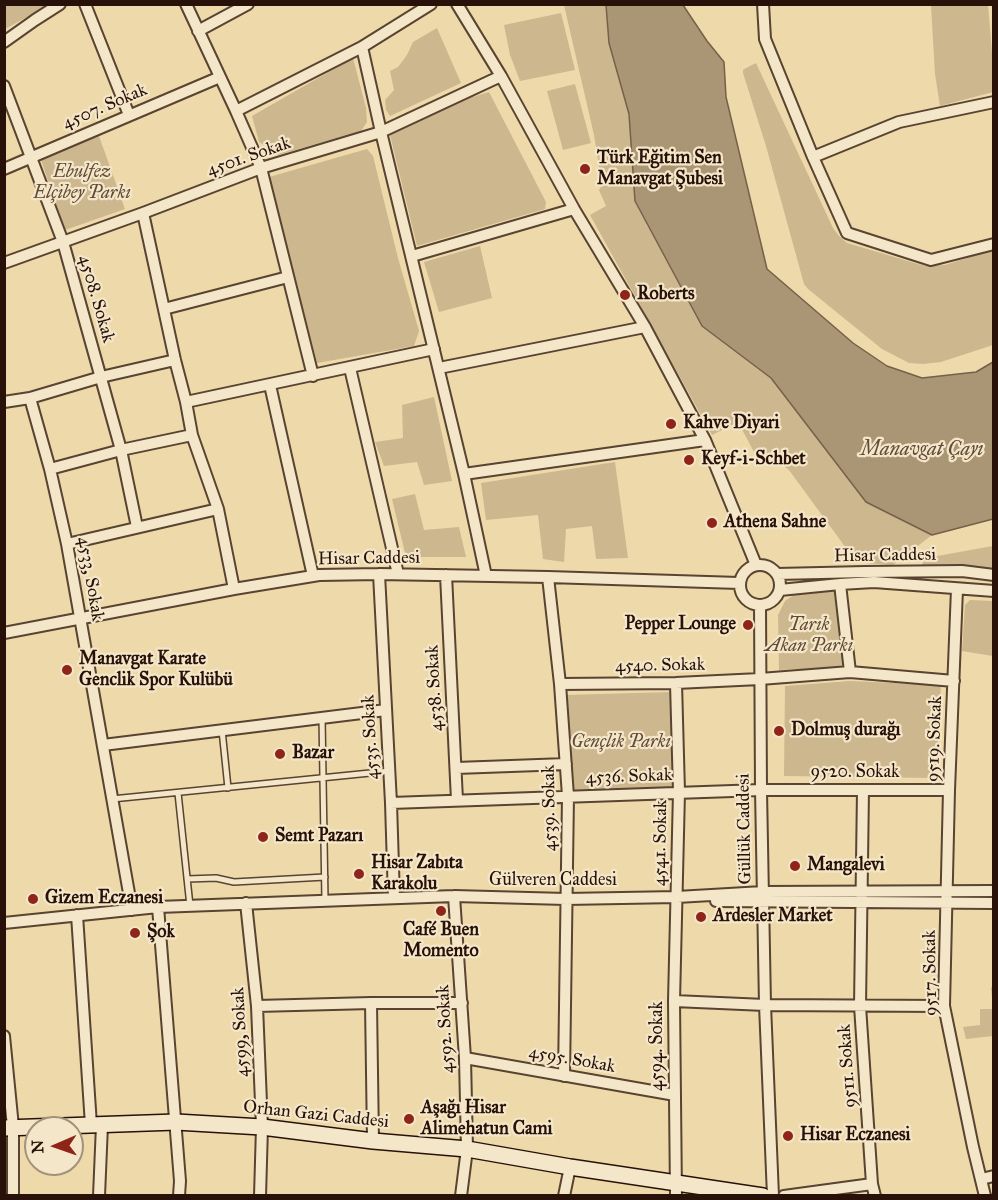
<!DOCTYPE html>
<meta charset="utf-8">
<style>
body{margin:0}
#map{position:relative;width:998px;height:1200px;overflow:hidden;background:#eed9ab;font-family:"IM FELL Great Primer",serif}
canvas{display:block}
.frame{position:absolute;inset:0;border:6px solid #271108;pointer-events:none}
.north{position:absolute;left:24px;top:1116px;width:60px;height:60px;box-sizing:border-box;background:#f4e6c8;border:2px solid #a2917b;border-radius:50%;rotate:268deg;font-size:16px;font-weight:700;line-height:24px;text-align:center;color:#271108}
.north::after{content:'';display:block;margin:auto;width:21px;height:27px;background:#8f2418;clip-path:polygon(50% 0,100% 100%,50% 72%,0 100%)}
</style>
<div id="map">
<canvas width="998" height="1200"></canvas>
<div class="frame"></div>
<div class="north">N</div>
</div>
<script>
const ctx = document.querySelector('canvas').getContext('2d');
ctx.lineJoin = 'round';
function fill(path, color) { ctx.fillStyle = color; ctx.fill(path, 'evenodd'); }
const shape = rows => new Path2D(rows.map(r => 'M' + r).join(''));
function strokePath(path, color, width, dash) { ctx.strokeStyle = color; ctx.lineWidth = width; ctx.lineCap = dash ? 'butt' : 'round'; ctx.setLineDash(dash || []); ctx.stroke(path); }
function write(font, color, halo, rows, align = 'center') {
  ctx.font = font + ' "IM FELL Great Primer",serif'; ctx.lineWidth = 4.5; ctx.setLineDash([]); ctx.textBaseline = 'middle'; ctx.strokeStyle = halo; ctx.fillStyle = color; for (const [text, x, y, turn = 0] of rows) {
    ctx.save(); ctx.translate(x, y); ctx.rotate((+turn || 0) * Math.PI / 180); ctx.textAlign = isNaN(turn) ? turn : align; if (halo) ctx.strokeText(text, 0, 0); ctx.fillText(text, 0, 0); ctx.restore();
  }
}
const green = shape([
 [5,4,49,4,49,5,5,29],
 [564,5,606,5,609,43,629,114,635,201,702,326,773,380,866,502,932,535,893,565,864,563,854,559,789,470,777,461,761,465,738,422,712,435,590,215,606,206,599,190,602,185,594,135],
 [931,5,988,5,993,64,993,92,940,106,935,74],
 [561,13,575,70,520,81,510,55,504,25],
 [437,28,461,83,390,116,386,110,385,100,394,90,390,71,398,67,407,55,413,42],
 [353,58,366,108,367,122,361,131,278,155,259,142,252,116],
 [756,63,833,228,839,236,847,243,925,266,945,265,993,250,993,345,941,362,923,364,909,363,882,349,808,289,804,284,766,146,743,73,743,70,746,68],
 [575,84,591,143,563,150,547,91],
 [489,92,546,202,545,209,417,246,390,135,469,98],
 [99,136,125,209,65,230,40,157],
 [367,149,373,156,398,258,419,331,414,346,317,363,269,177],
 [480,246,492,298,439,312,424,262],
 [434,397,452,481,424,485,417,462,384,466,375,442,403,438,402,405],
 [615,462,628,558,596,559,592,526,566,529,564,562,543,559,538,515,486,520,481,483],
 [415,494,424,530,459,527,466,557,406,557,392,499],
 [993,546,993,569,950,565,919,569,926,558],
 [834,588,845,667,779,670,778,615,785,601,798,592],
 [970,600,993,601,993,656,962,651,965,605],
 [850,681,941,685,936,778,784,776,785,686],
 [672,692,675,790,569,793,566,695],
 [993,985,993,1036,966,1039,963,1027,980,1025,980,1009,993,1009,991,988]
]);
const water = shape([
 [606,5,683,5,707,41,724,62,726,97,767,269,853,343,887,366,922,378,976,372,993,362,993,519,932,535,866,502,771,378,702,326,635,201,629,114,609,43,606,5]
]);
const lane = shape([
 [322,717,325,901],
 [222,730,228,788],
 [178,793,190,906],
 [112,799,390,771],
 [187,879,216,878,234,882,325,877]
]);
const street = shape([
 [85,4,129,115],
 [186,4,236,111,261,168,313,376],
 [457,4,501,76,574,209,645,327,705,440,756,565],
 [763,4,765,39,813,157,847,233,931,260,994,244],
 [198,31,248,4],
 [4,42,35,20,60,4],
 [362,47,381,132,464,474,486,576],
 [4,86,63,242,121,450,137,527],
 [236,111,362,47,431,4],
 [813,157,899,122,994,102],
 [4,169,220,77],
 [143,213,175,360,186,402,192,435,218,509,234,589],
 [412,256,574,209],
 [4,263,143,213,261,168,381,132,501,76],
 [164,309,288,277],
 [350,368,398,574],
 [439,368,645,327],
 [270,385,313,576],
 [30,398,50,469,67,544,132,910],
 [4,402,30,398,101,377,175,360],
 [186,402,434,349],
 [50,469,121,450,192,435],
 [464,474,705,440],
 [67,544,218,509],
 '740 585a20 20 0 1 1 40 0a20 20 0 1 1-40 0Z',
 [379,574,391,803,394,898],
 [777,574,865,572,962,571,994,575],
 [446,575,457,800],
 [548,577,560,684,568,796,564,1076],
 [840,584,850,672],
 [957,589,949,790,944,1006,973,1147,985,1196],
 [780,590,840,584,874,582,994,591],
 [760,605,761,790,765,1005,773,1196],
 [4,633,234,589,319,575,379,574,548,577,739,583],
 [560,684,676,683,760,679,850,672,954,681],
 [103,745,386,710],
 [456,768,566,764],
 [863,790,860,1006,872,1184,875,1196],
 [391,803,761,790,949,790],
 [454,896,465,1058,467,1149,461,1196],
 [716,901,994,903],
 [246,903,257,1006,262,1127,260,1196],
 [158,907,180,1181,179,1196],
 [77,915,91,1125],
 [4,923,158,907,454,896,566,899,677,897,763,892,994,891],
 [674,1001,765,1005,944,1006],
 [371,1003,373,1141],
 [257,1006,371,1003,462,1003],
 [4,1036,13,1127,13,1196],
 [465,1058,675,1095],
 [981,1179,994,1176],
 [99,1196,102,1125],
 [564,1196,570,1167],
 [676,1196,674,1001,679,792,676,683],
 [784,1196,872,1184]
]);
const secondary = shape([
 [4,1128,176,1122,262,1127,373,1141,467,1149,570,1167,763,1196]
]);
const markers = [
 [585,169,6,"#8f2418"],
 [625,295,6,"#8f2418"],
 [671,424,6,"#8f2418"],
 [689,460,6,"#8f2418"],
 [712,523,6,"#8f2418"],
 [748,625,6,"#8f2418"],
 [67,670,6,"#8f2418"],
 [779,731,6,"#8f2418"],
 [280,754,6,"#8f2418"],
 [263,837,6,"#8f2418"],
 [795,866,6,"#8f2418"],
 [359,874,6,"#8f2418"],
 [33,899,6,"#8f2418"],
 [441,911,6,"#8f2418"],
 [701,917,6,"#8f2418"],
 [135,933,6,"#8f2418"],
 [409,1119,6,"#8f2418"],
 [788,1136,6,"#8f2418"]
];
const streetNames = [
 ["4507. Sokak",105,107,-23],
 ["4501. Sokak",249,157,-19],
 ["4508. Sokak",96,299,74],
 ["Hisar Caddesi",885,556,-1],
 ["Hisar Caddesi",369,559,-1],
 ["4533, Sokak",90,579,80],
 ["4540. Sokak",660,666,-1],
 ["4538. Sokak",435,688,-93],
 ["4535. Sokak",371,737,-93],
 ["9519. Sokak",935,739,-88],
 ["9520. Sokak",855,773],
 ["4536. Sokak",629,777,-2],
 ["4539. Sokak",550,808,-91],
 ["Güllük Caddesi",745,829,-91],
 ["4541. Sokak",661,843,-89],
 ["Gülveren Caddesi",553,881],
 ["9517. Sokak",931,973,-91],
 ["4592. Sokak",446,1029,-93],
 ["4599, Sokak",241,1032,-93],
 ["4594. Sokak",658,1046,-90],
 ["4595. Sokak",572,1060,10],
 ["9511. Sokak",848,1066,-94],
 ["Orhan Gazi Caddesi",316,1115,6]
];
const poiNames = [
 ["Türk Eğitim Sen",597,159],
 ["Manavgat Şubesi",597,180],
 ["Roberts",637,295],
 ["Kahve Diyari",683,424],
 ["Keyf-i-Schbet",701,460],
 ["Athena Sahne",724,523],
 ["Pepper Lounge",736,625,"right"],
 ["Manavgat Karate",79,660],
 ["Genclik Spor Kulübü",79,681],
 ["Dolmuş durağı",791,731],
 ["Bazar",292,754],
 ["Semt Pazarı",275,837],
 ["Hisar Zabıta",371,864],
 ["Karakolu",371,885],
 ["Mangalevi",807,866],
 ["Gizem Eczanesi",45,899],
 ["Ardesler Market",713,917],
 ["Café Buen",441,931,"center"],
 ["Momento",441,952,"center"],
 ["Şok",147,933],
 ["Aşağı Hisar",421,1109],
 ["Alimehatun Cami",421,1130],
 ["Hisar Eczanesi",800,1136]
];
const parkNames = [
 ["Ebulfez",82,173],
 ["Elçibey Parkı",82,194],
 ["Tarık",809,626],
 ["Akan Parkı",809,647],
 ["Gençlik Parkı",621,743]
];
const waterNames = [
 ["Manavgat Çayı",922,450]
];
fill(green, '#ccb78f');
fill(water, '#aa9574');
strokePath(water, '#766049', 1.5);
strokePath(lane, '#594331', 8);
strokePath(street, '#594331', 14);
strokePath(secondary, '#271108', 18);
strokePath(lane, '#f4e6c8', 5);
strokePath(street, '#f4e6c8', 10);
strokePath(secondary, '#f4e6c8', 15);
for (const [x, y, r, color] of markers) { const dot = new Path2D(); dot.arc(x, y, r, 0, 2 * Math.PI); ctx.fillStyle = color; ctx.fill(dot); strokePath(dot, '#f4e6c8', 2); }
write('18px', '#271108', '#f4e6c8', streetNames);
write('bold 18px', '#271108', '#f4e6c8', poiNames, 'left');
write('italic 18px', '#614b37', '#f4e6c8', parkNames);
write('italic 20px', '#624c39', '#f4e6c8', waterNames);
</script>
